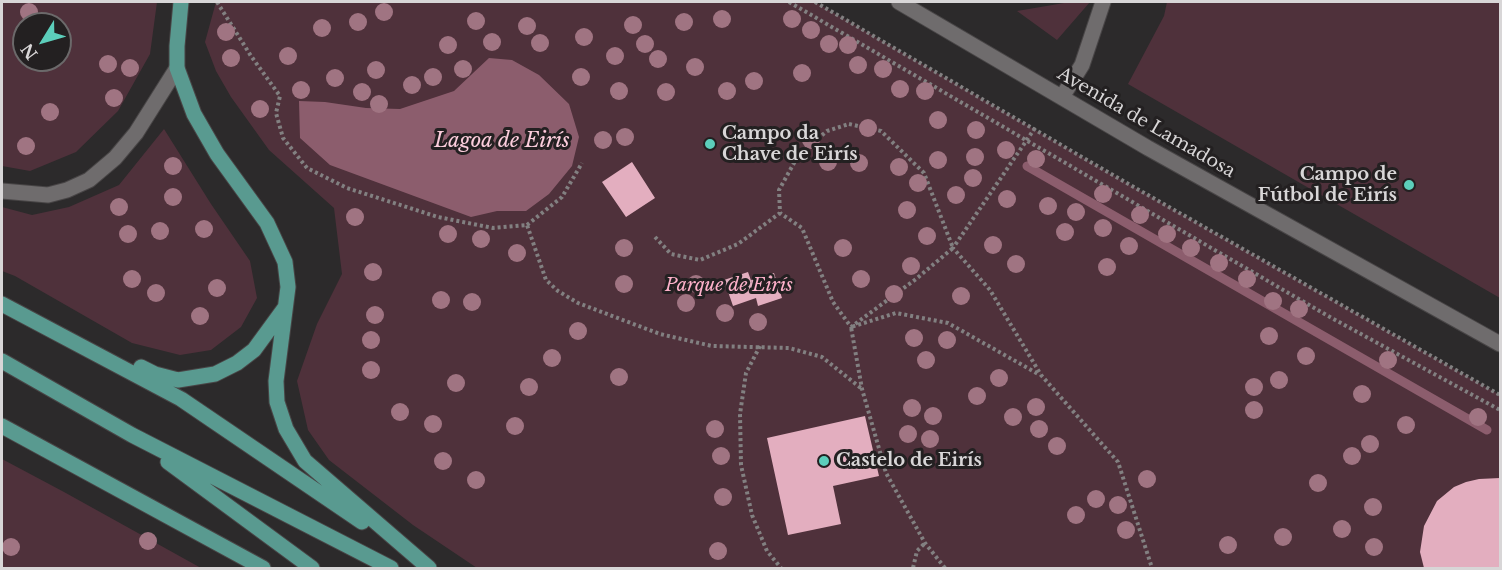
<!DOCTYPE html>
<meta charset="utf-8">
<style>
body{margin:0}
#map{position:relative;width:1502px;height:570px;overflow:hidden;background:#2c2a2b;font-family:"Libre Baskerville",serif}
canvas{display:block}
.frame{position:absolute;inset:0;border:3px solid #d8d6d7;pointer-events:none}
.north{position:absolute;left:12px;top:12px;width:60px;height:60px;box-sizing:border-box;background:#232021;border:2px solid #6b696a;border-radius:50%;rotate:233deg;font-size:16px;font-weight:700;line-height:24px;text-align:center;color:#d8d6d7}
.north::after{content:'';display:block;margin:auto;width:21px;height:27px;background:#5ccebb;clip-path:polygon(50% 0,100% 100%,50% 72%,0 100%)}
</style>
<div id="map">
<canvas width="1502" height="570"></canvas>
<div class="frame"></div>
<div class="north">N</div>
</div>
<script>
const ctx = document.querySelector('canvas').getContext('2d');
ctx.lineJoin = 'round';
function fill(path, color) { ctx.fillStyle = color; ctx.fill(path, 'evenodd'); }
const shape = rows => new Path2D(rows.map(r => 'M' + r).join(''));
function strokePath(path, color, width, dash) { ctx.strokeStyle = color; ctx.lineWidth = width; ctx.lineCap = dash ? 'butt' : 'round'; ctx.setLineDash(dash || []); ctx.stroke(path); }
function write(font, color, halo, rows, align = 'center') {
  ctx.font = font + ' "Libre Baskerville",serif'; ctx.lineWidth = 6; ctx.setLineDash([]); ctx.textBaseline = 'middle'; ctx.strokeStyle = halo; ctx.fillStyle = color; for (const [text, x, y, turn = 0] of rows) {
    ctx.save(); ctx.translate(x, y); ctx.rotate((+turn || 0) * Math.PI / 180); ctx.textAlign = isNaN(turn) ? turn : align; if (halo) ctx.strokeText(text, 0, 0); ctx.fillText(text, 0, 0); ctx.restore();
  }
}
const green = shape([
 [2,2,157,2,150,54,118,111,76,152,30,171,2,166],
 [24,24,60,24,60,60,24,60],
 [216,2,815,2,1125,182,1500,395,1500,568,477,568,413,525,329,460,308,430,297,381,317,324,342,274,334,208,269,150,231,97,216,71,205,42],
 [1070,2,1090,2,1057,40,1017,11],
 [1167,2,1500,2,1500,298,1128,84,1164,16],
 [164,129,211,204,250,261,257,298,241,327,211,350,180,355,132,343,15,276,2,271,2,207,32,215,69,207,119,185],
 [2,459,64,492,201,568,2,568]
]);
const water = shape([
 [489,58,512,60,539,75,569,104,579,137,572,166,549,194,526,211,497,211,471,217,330,165,300,138,299,101,325,102,366,108,400,109,454,91]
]);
const stream = shape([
 [1027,166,1487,430]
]);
const building = shape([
 [632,162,655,198,626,217,602,182],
 [748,272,754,289,751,280,774,273,782,298,758,306,756,298,733,306,724,280],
 [865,416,879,476,833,486,841,524,788,535,767,438],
 [1500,478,1500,568,1424,568,1420,552,1424,526,1437,501,1454,487,1466,482,1479,479]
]);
const path = shape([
 [217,2,251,56,280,96,276,113,283,138,307,168,347,188,438,217,493,228,527,225,546,280,558,291,578,303,660,334,712,346,789,348,822,357,862,389],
 [789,2,1328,316,1500,410],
 [815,2,1125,182,1500,395],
 [849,124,881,131,924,173,953,248,916,279,851,327,833,302,802,228,780,213,779,190,799,154,827,131,849,124],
 [1035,128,953,248,990,290,1041,375,1118,462,1152,568],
 [527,225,562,197,582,163],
 [655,237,671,254,700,260,738,244,780,213],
 [760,346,746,373,740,414,741,465,752,515,767,551,781,568],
 [913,568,917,551,925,543],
 [945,568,925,543,886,473,862,389,851,327,896,313,948,323,1040,375]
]);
const minor = shape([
 [899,2,1148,148,1500,344],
 [1062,97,1082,65,1103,2],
 [2,191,48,195,67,190,89,180,115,158,136,133,177,68]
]);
const primary = shape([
 [181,2,177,46,177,68,194,114,217,154,267,223,285,262,288,287,276,381,277,402,286,429,305,461,429,568],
 [2,304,181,399,362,522],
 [2,361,132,435,391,568],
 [141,367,155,374,178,380,215,374,237,363,254,350,284,309],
 [2,426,263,568],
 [168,462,312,568]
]);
const trees = [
 [29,12],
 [384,12],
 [722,19],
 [792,19],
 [476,21],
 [358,22],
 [684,22],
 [633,25],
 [527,26],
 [322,28],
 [811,30],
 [226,32],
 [584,37],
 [492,42],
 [540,43],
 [645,44],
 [829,44],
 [448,45],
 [848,45],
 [288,56],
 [615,56],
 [231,58],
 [658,59],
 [108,64],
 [858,65],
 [695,67],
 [130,68],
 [463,69],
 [883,69],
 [376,70],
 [802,73],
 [433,77],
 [581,77],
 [335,78],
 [754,81],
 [412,85],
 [900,89],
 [301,90],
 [619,91],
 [727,91],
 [925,91],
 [362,92],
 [666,92],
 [114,98],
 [379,104],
 [260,109],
 [50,112],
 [938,120],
 [868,128],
 [976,130],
 [625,137],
 [603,140],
 [811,140],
 [26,146],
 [1006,150],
 [975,157],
 [1036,159],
 [938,160],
 [828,162],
 [859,163],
 [173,166],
 [899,167],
 [973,178],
 [918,183],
 [1103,194],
 [956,195],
 [173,197],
 [1007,199],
 [1048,206],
 [119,207],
 [907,210],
 [1076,212],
 [1140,215],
 [355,217],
 [1103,228],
 [204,229],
 [160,231],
 [1065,232],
 [128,234],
 [448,234],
 [1167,234],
 [927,236],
 [481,239],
 [993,245],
 [1129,246],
 [624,248],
 [843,248],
 [1191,248],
 [517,253],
 [1219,263],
 [1016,264],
 [911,266],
 [1107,267],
 [373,272],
 [132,279],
 [861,279],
 [1247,279],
 [624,284],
 [696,284],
 [217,288],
 [156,293],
 [894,294],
 [961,296],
 [441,300],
 [1273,301],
 [472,302],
 [686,303],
 [1299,309],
 [725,313],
 [375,315],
 [200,316],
 [758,322],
 [578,331],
 [1269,336],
 [914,338],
 [371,340],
 [947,340],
 [1306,356],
 [552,358],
 [926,360],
 [1388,360],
 [371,370],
 [619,377],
 [999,378],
 [1279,380],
 [456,383],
 [529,387],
 [1254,387],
 [1362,394],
 [977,396],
 [1036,407],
 [912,408],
 [1254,410],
 [400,412],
 [933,416],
 [1013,417],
 [1478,417],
 [433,424],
 [1406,425],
 [515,426],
 [715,429],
 [1039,429],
 [908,434],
 [930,439],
 [1370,444],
 [1057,446],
 [721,456],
 [1352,456],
 [443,461],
 [1147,479],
 [476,480],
 [1318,483],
 [723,497],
 [1096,499],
 [1118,505],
 [1373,507],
 [1076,515],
 [1342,529],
 [1126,530],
 [1283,537],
 [148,541],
 [1228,545],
 [11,547],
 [1374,547],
 [718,551]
];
const markers = [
 [710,144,6,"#5ccebb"],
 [1409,185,6,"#5ccebb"],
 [824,461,6,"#5ccebb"]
];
const streetNames = [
 ["Avenida de Lamadosa",1146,123,30]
];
const poiNames = [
 ["Campo da",722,134],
 ["Chave de Eirís",722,155],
 ["Campo de",1397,175,"right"],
 ["Fútbol de Eirís",1397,196,"right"],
 ["Castelo de Eirís",836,461]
];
const parkNames = [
 ["Parque de Eirís",729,286]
];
const waterNames = [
 ["Lagoa de Eirís",502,141]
];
fill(green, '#4f313b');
fill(water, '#8c5d6d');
strokePath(stream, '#8c5d6d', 9);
fill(building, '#e3aebf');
strokePath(minor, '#484546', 17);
strokePath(primary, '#484546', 17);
strokePath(path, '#828081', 4, [3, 3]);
strokePath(minor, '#6f6c6d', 15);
strokePath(primary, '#599a90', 15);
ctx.fillStyle = '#a07482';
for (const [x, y] of trees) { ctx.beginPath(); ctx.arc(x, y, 9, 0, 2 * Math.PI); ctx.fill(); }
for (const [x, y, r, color] of markers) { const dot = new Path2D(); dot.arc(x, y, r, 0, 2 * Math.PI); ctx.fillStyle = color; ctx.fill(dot); strokePath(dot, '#232021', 2); }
write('18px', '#d8d6d7', '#232021', streetNames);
write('bold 18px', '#d8d6d7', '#232021', poiNames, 'left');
write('italic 18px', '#feb1ca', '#232021', parkNames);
write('italic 20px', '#fdcedd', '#232021', waterNames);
</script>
